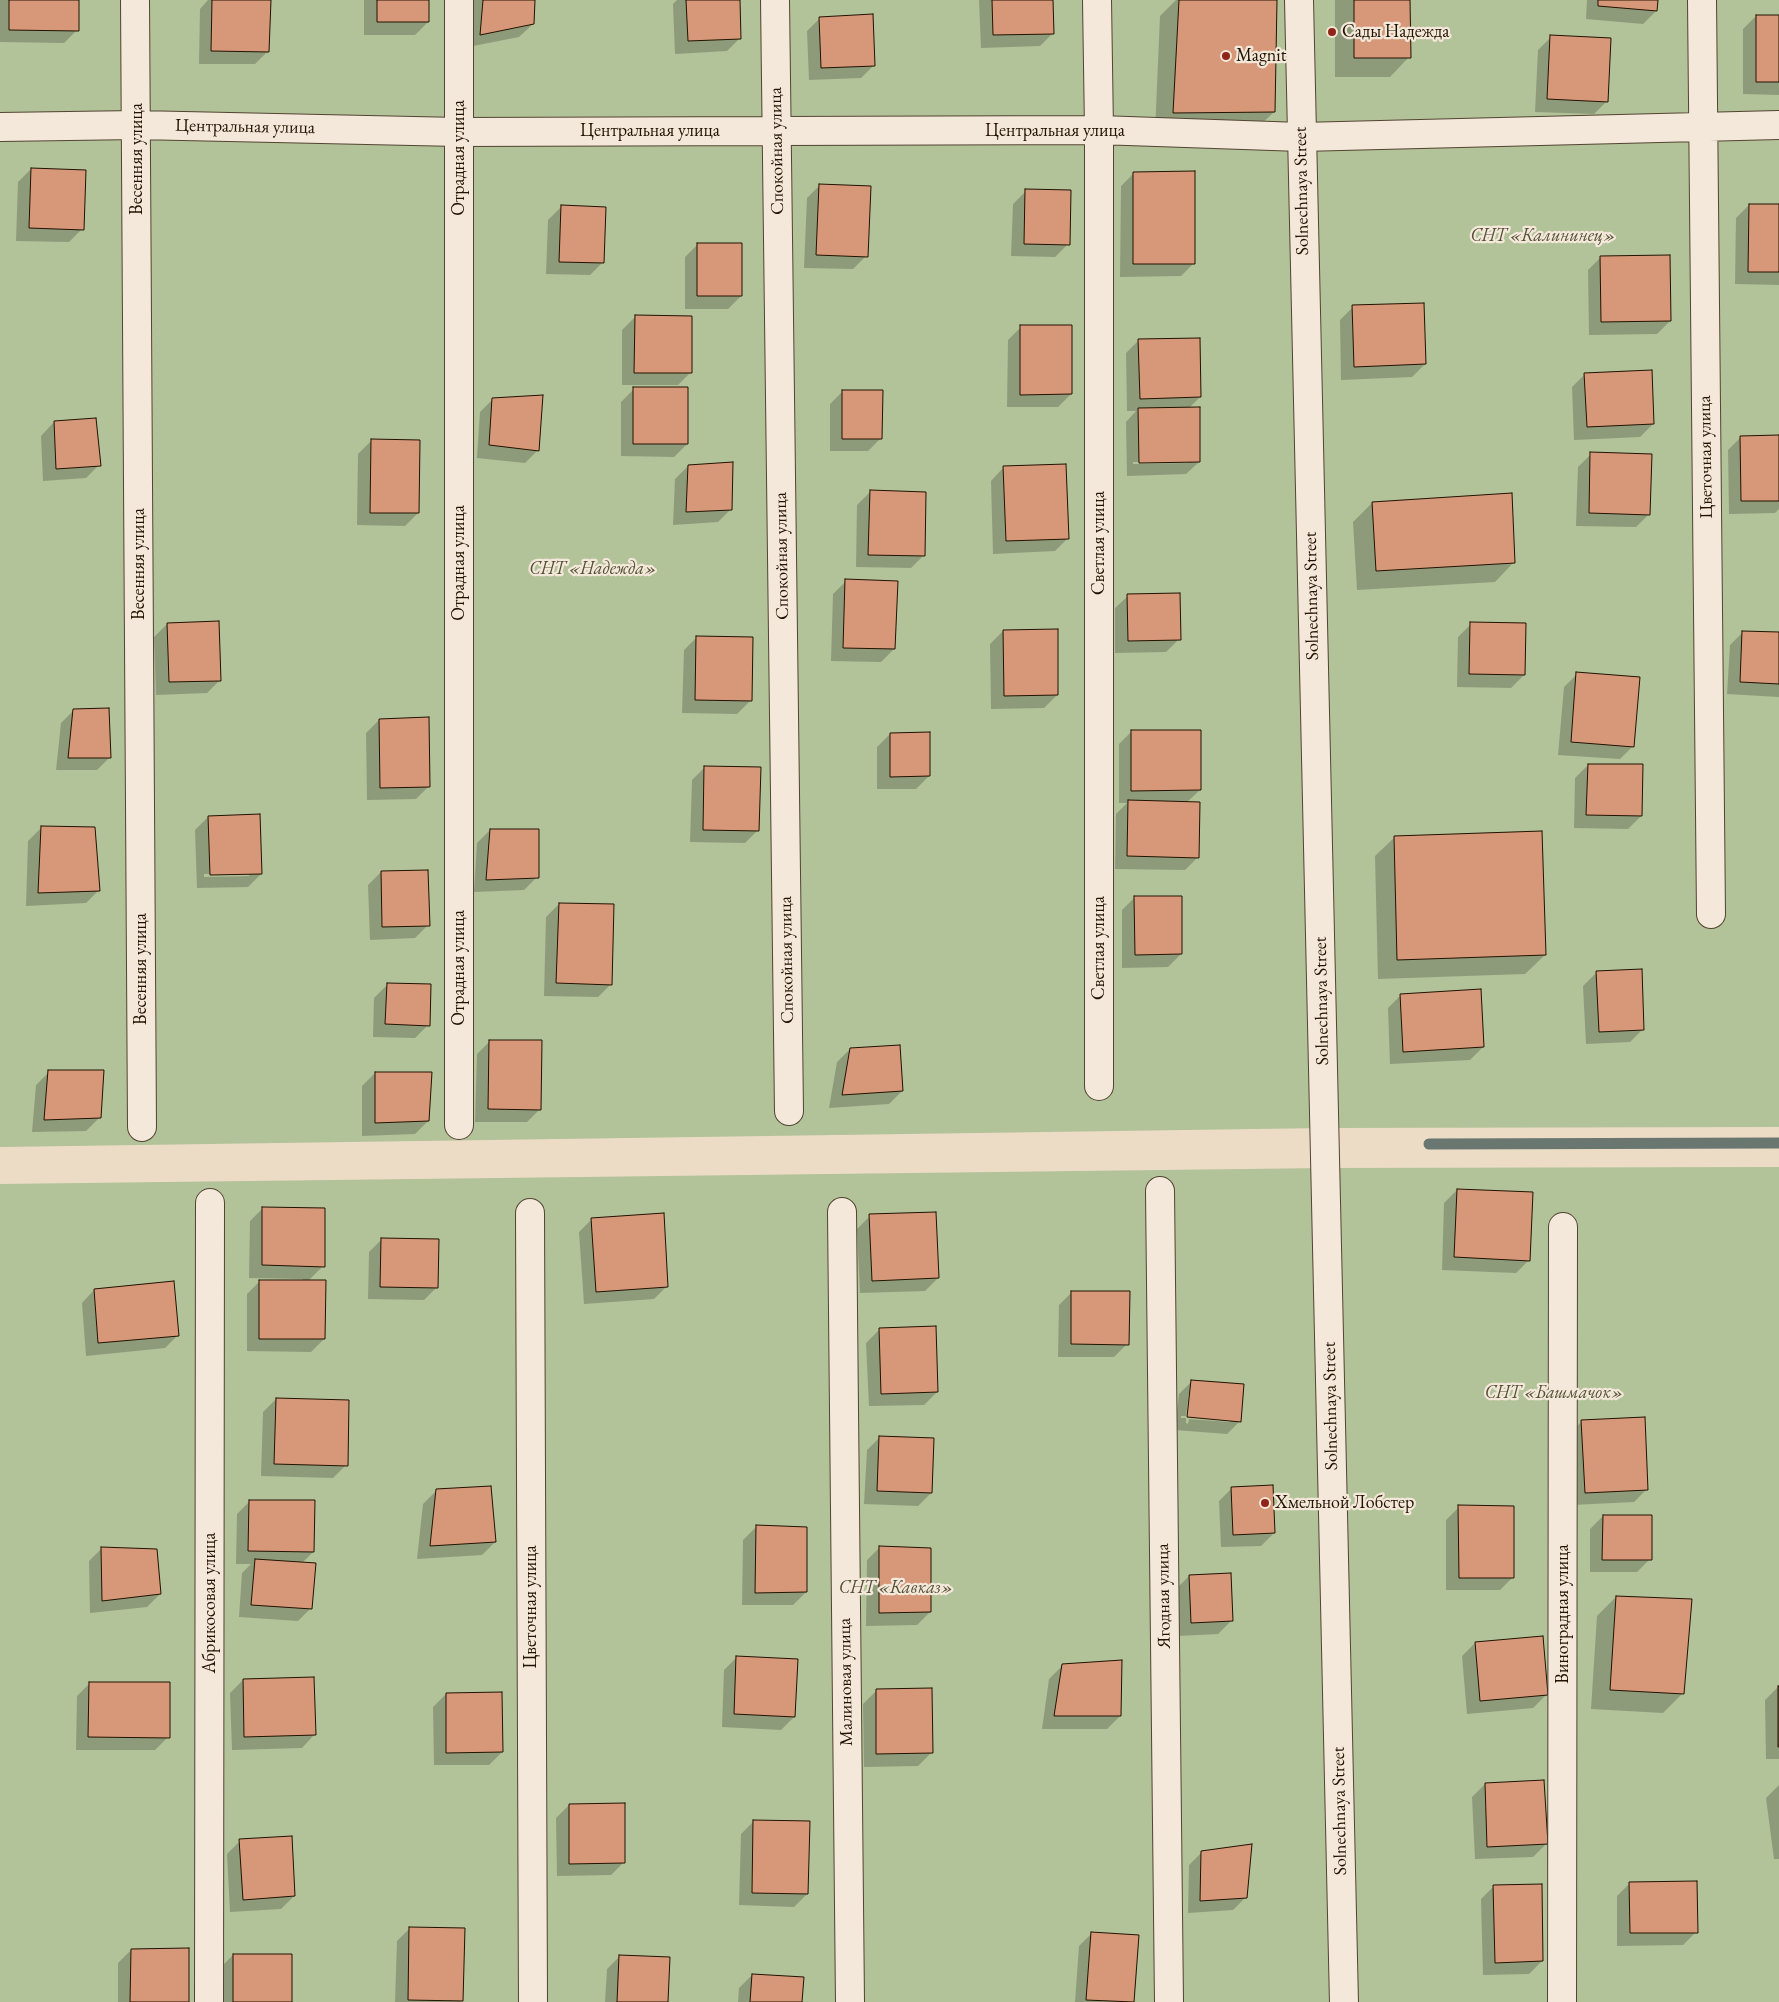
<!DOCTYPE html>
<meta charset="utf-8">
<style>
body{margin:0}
canvas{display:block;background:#ecdcc5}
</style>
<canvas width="1779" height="2002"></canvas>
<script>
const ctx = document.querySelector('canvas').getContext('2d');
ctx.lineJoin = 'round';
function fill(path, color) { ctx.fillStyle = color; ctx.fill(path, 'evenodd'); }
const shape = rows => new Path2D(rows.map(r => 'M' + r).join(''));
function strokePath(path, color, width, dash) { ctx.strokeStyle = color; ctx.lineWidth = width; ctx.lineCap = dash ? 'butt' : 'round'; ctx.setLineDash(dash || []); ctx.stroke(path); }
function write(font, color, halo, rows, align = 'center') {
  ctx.font = font + ' "EB Garamond",serif'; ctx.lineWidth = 4.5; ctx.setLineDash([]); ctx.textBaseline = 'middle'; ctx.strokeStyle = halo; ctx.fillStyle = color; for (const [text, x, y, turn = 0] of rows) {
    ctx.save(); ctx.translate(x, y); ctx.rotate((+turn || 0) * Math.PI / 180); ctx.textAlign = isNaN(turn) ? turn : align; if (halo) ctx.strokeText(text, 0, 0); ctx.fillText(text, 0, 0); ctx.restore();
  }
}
const green = shape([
 [0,0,1779,0,1779,1127,1325,1128,0,1147],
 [1779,1167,1779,2002,0,2002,0,1184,1326,1168]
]);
const shadow = shape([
 [0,0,78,0,77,30,64,43,0,42],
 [208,0,269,0,268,51,255,64,199,64,200,9],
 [364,0,428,0,428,22,415,35,364,35],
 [471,0,534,0,533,24,519,37,468,47],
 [677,0,739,0,740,38,727,51,675,54,673,4],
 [979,0,1052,0,1053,33,1040,46,981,48],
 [1176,0,1276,0,1274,112,1254,131,1155,132,1160,16],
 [1335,0,1409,0,1409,57,1390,77,1335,77],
 [1587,0,1656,0,1656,11,1643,24,1586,19],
 [1756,16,1779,16,1779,95,1743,94,1743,29],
 [820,18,874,65,861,78,809,80,807,31],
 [1551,37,1607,101,1594,114,1535,112,1538,50],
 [31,169,82,229,69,242,16,241,18,182],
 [1134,173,1194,263,1181,276,1120,277,1121,186],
 [820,185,866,256,853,269,804,268,807,198],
 [1026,191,1068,244,1055,257,1011,256,1013,204],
 [1749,205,1779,205,1779,285,1735,284,1736,218],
 [561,207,603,262,590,275,546,274,548,220],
 [698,244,741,296,728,309,685,309,685,257],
 [1601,257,1670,321,1657,334,1589,335,1588,270],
 [1353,307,1425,364,1412,377,1341,380,1340,320],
 [635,317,691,372,678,385,622,385,622,330],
 [1021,327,1071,394,1058,407,1007,407,1008,340],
 [1139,340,1200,397,1189,408,1199,462,1186,474,1127,476,1126,422,1136,411,1127,411,1126,353],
 [1188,461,1188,463,1133,464,1133,462],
 [1585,374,1653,424,1640,437,1574,440,1572,387],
 [634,389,687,444,674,457,621,456,621,402],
 [843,391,881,438,868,451,830,451,830,404],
 [493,399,538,450,525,463,477,458,480,412],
 [54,422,99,465,86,478,43,481,41,436],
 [1741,437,1779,437,1779,509,1775,513,1729,514,1728,450],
 [371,441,418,513,405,526,357,525,358,454],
 [1591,454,1649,514,1636,527,1576,526,1578,467],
 [688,466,731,509,718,522,673,525,675,479],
 [1003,468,1068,538,1055,551,993,554,991,481],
 [870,492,924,555,911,568,856,567,857,505],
 [1372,503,1514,562,1495,582,1357,590,1353,522],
 [846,581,894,649,881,662,831,661,833,594],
 [1128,596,1179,639,1166,652,1115,653,1115,608],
 [167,624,220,680,207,693,156,695,154,637],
 [1471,624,1524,675,1511,688,1457,687,1458,637],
 [1003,631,1057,695,1044,708,991,709,990,644],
 [1743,632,1779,634,1779,697,1727,694,1730,645],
 [697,637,750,701,737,714,682,713,684,650],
 [1577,674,1633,746,1620,759,1558,755,1564,687],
 [74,710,110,757,97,770,56,770,61,723],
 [379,720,429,786,416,799,367,800,366,733],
 [1132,731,1200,790,1187,802,1198,857,1185,870,1115,869,1116,814,1127,803,1119,803,1119,744],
 [890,734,929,776,916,789,877,789,877,747],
 [1588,765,1641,816,1628,829,1574,828,1575,778],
 [705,767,758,830,745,843,690,842,692,780],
 [208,817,261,874,248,887,197,888,195,830],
 [249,873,249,876,204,877,204,874],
 [41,828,99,890,86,903,26,906,28,841],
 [490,830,537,877,524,890,474,892,477,843],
 [1395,837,1545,955,1525,974,1378,979,1375,856],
 [381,872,428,925,415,938,370,940,368,885],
 [1135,897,1181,954,1168,967,1122,968,1122,910],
 [559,904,611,984,598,997,544,996,546,917],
 [1596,973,1643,1029,1630,1042,1586,1044,1583,986],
 [387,985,428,1025,415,1038,373,1037,374,998],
 [1401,995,1483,1047,1470,1060,1390,1064,1388,1008],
 [490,1041,540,1109,527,1122,475,1122,477,1054],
 [850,1049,902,1091,889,1104,829,1108,837,1062],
 [49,1072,99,1118,86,1131,32,1132,36,1085],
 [375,1073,428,1121,415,1134,362,1136,362,1086],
 [1457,1190,1529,1260,1516,1273,1442,1270,1444,1203],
 [263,1208,323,1266,308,1281,324,1339,311,1352,247,1351,247,1294,260,1281,303,1281,303,1279,249,1278,250,1221],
 [870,1216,938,1278,925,1291,860,1293,857,1229],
 [592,1219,667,1286,654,1299,584,1304,579,1232],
 [382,1239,437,1287,424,1300,368,1299,369,1252],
 [94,1290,178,1335,165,1348,86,1356,82,1303],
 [1072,1292,1127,1344,1114,1357,1058,1357,1059,1305],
 [879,1330,937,1392,924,1405,869,1406,866,1343],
 [1192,1381,1240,1421,1227,1434,1175,1430,1179,1394],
 [1189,1393,1230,1420,1230,1422,1189,1419,1188,1424,1186,1423,1186,1418,1181,1418,1181,1416,1186,1416],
 [276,1399,346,1465,333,1478,261,1476,263,1412],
 [1582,1421,1647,1489,1634,1502,1572,1505,1569,1434],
 [880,1437,931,1493,918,1506,864,1504,867,1450],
 [1232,1488,1274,1533,1261,1546,1221,1547,1219,1501],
 [436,1491,495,1542,482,1555,417,1559,423,1504],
 [250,1501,313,1552,301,1564,311,1608,298,1621,239,1617,242,1573,251,1564,236,1564,237,1514],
 [1459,1507,1513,1577,1500,1590,1446,1590,1446,1520],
 [1603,1516,1650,1559,1637,1572,1590,1572,1590,1529],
 [756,1527,806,1592,793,1605,742,1605,743,1540],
 [880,1547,930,1612,917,1625,866,1626,867,1560],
 [102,1548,160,1594,147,1607,90,1613,89,1561],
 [1189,1576,1231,1621,1218,1634,1178,1636,1176,1589],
 [1616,1597,1683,1693,1663,1713,1591,1709,1597,1616],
 [1475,1643,1546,1695,1533,1708,1467,1714,1462,1656],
 [737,1657,794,1717,781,1730,722,1727,724,1670],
 [1062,1666,1120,1716,1107,1729,1042,1729,1049,1679],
 [243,1680,314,1735,302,1748,232,1750,230,1693],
 [90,1683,168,1737,155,1750,76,1750,77,1696],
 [1778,1687,1779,1759,1766,1759,1765,1700],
 [876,1691,931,1753,918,1766,864,1767,863,1704],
 [446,1694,502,1752,489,1765,434,1765,433,1707],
 [1485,1784,1546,1844,1533,1857,1475,1859,1472,1797],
 [1779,1785,1779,1859,1774,1859,1766,1798],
 [569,1805,624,1862,611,1875,557,1876,556,1818],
 [754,1821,807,1894,794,1907,739,1905,741,1834],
 [240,1841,294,1896,281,1909,230,1912,227,1854],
 [1202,1852,1246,1897,1233,1910,1188,1913,1189,1865],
 [1630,1883,1696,1932,1683,1945,1617,1946,1617,1896],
 [1494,1886,1542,1961,1529,1974,1483,1975,1481,1899],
 [410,1928,462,2001,460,2002,395,2002,397,1941],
 [1092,1933,1137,1936,1133,2002,1075,2002,1079,1946],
 [131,1950,188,2002,118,2002,118,1963],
 [233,1955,290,2002,220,2002,220,1968],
 [620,1956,666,2002,605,2002,607,1969],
 [752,1975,801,2002,738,2002,739,1988]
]);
const stream = shape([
 [1429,1144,1779,1143]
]);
const building = shape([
 [9,0,79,0,79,31,9,30,9,0],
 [212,0,271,0,269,52,211,51,212,0],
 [377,0,429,0,429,22,377,22,377,0],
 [483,0,535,0,534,24,480,35,483,0],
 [686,0,740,0,741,39,688,41,686,0],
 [992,0,1053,0,1054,34,993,35,992,0],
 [1179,0,1277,0,1275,112,1173,113,1179,0],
 [1354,0,1410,0,1411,58,1354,58,1354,0],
 [1598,0,1658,0,1657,11,1598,6,1598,0],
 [873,14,875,66,821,68,819,17,873,14],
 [1756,15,1779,15,1779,82,1756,82,1756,15],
 [1550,35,1611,38,1608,102,1547,99,1550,35],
 [31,168,86,170,84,230,29,228,31,168],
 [1195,171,1195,264,1133,264,1133,172,1195,171],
 [819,184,871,186,868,257,816,255,819,184],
 [1025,189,1071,190,1070,245,1024,244,1025,189],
 [1749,204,1779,204,1779,272,1748,272,1749,204],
 [561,205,606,207,604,263,559,262,561,205],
 [697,243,742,243,742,296,697,296,697,243],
 [1670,255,1671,321,1601,322,1600,256,1670,255],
 [1424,303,1426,364,1354,367,1352,305,1424,303],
 [635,315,692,316,692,373,634,373,635,315],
 [1020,325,1072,325,1072,394,1020,395,1020,325],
 [1200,338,1201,397,1140,399,1138,339,1200,338],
 [1652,370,1654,424,1587,427,1584,373,1652,370],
 [633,387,688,387,688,444,633,444,633,387],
 [842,390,883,390,882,439,842,439,842,390],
 [543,395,539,451,489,445,492,398,543,395],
 [1200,407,1200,462,1139,463,1138,408,1200,407],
 [96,418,101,466,56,469,54,421,96,418],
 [1779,435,1779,501,1741,501,1740,436,1779,435],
 [371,439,420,440,419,513,370,513,371,439],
 [1590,452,1652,454,1650,515,1589,513,1590,452],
 [733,462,732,510,686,512,688,465,733,462],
 [1066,464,1069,539,1006,541,1003,466,1066,464],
 [870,490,926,492,925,556,868,555,870,490],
 [1512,493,1515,563,1376,571,1372,502,1512,493],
 [845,579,898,581,895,649,843,648,845,579],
 [1180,593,1181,640,1128,641,1127,594,1180,593],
 [219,621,221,681,169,682,167,623,219,621],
 [1470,622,1526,623,1525,675,1469,674,1470,622],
 [1058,629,1058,695,1004,696,1003,630,1058,629],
 [1742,631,1779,632,1779,684,1740,682,1742,631],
 [696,636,753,637,752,701,695,700,696,636],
 [1576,672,1640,677,1634,747,1571,742,1576,672],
 [109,708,111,758,68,758,73,709,109,708],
 [429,717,430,787,380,788,379,719,429,717],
 [1131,730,1201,730,1201,790,1131,791,1131,730],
 [930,732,930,776,890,777,890,733,930,732],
 [1588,764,1643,764,1642,816,1586,815,1588,764],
 [704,766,761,767,759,831,703,830,704,766],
 [1128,800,1200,802,1199,858,1127,856,1128,800],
 [260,814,262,874,210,875,208,816,260,814],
 [41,826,95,827,100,891,38,893,41,826],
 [490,829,539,829,539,878,486,880,490,829],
 [1542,831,1546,955,1397,960,1394,836,1542,831],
 [428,870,430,926,382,927,381,871,428,870],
 [1134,896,1182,896,1182,954,1135,955,1134,896],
 [559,903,614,904,612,985,556,983,559,903],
 [1642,969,1644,1030,1599,1032,1596,971,1642,969],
 [387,983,431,984,430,1026,385,1024,387,983],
 [1481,989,1484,1047,1403,1052,1400,994,1481,989],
 [489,1040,542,1040,541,1110,488,1109,489,1040],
 [900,1045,903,1091,842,1095,850,1048,900,1045],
 [48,1070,104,1070,101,1118,44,1120,48,1070],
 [375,1072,432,1072,429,1121,375,1123,375,1072],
 [1457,1189,1533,1192,1530,1261,1454,1257,1457,1189],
 [262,1207,325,1208,325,1267,262,1265,262,1207],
 [936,1212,939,1278,872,1281,869,1214,936,1212],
 [664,1213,668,1287,596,1292,591,1218,664,1213],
 [381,1238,439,1239,438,1288,380,1287,381,1238],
 [259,1280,326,1280,325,1339,259,1339,259,1280],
 [174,1281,179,1336,98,1343,94,1289,174,1281],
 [1071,1291,1130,1291,1129,1345,1071,1344,1071,1291],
 [936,1326,938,1392,881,1394,879,1328,936,1326],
 [1191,1380,1244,1384,1241,1422,1187,1417,1191,1380],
 [276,1398,349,1400,348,1466,274,1464,276,1398],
 [1645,1417,1648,1490,1585,1493,1581,1420,1645,1417],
 [879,1436,934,1438,932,1493,877,1491,879,1436],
 [1273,1485,1275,1533,1233,1535,1231,1487,1273,1485],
 [491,1486,496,1542,430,1546,436,1489,491,1486],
 [249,1500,315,1500,314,1552,248,1551,249,1500],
 [1458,1505,1514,1506,1514,1578,1459,1578,1458,1505],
 [1603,1515,1652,1515,1652,1560,1602,1560,1603,1515],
 [756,1525,807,1527,807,1592,755,1593,756,1525],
 [879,1546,931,1548,931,1612,879,1613,879,1546],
 [101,1547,157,1549,161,1594,102,1601,101,1547],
 [255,1559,316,1563,312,1609,251,1605,255,1559],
 [1231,1573,1233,1621,1191,1623,1189,1575,1231,1573],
 [1616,1596,1692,1599,1684,1694,1610,1690,1616,1596],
 [1543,1636,1548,1695,1480,1701,1475,1642,1543,1636],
 [736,1656,798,1659,795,1717,734,1714,736,1656],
 [1122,1660,1121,1716,1054,1716,1062,1664,1122,1660],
 [314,1677,316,1735,244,1737,243,1679,314,1677],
 [89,1682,170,1682,170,1738,88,1737,89,1682],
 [1778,1686,1779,1686,1779,1747,1778,1747,1778,1686],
 [932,1688,933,1753,876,1754,876,1689,932,1688],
 [502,1692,503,1752,446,1753,446,1693,502,1692],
 [1544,1780,1548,1844,1487,1847,1485,1783,1544,1780],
 [625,1803,625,1863,569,1864,569,1804,625,1803],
 [753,1820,810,1821,808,1894,752,1893,753,1820],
 [292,1836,295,1896,243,1900,239,1839,292,1836],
 [1252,1844,1247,1898,1200,1901,1201,1851,1252,1844],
 [1697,1881,1698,1933,1630,1933,1629,1882,1697,1881],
 [1542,1884,1543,1961,1495,1963,1493,1885,1542,1884],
 [409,1927,465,1928,463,2001,408,2000,409,1927],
 [1091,1932,1139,1935,1134,2002,1086,2000,1091,1932],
 [189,1948,189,2002,130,2002,131,1949,189,1948],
 [233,1954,292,1954,292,2002,233,2002,233,1954],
 [619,1955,670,1957,668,2002,617,2002,619,1955],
 [752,1974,804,1977,802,2002,750,2002,752,1974]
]);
const minor = shape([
 [135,0,142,1127],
 [459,0,459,1125],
 [775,0,789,1111],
 [1097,0,1099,130,1099,1086],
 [1702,0,1711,914],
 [0,127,137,125,459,132,1099,130,1301,137,1779,125],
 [1160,1191,1169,2002],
 [842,1212,850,2002],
 [530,1213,533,2002],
 [209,2002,210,1203],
 [1562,2002,1563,1227]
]);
const tertiary = shape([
 [1299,0,1344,2002]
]);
const markers = [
 [1332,32,5,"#8f2418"],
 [1226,56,5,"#8f2418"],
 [1265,1503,5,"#8f2418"]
];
const poiNames = [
 ["Сады Надежда",1342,32],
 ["Magnit",1236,56],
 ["Хмельной Лобстер",1275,1503]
];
const streetNames = [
 ["Центральная улица",245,127,1],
 ["Центральная улица",650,131],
 ["Центральная улица",1055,131],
 ["Спокойная улица",777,151,-91],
 ["Отрадная улица",459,158,-90],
 ["Весенняя улица",137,159,-90],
 ["Solnechnaya Street",1302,191,-91],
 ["Цветочная улица",1706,457,-91],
 ["Светлая улица",1099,543,-90],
 ["Спокойная улица",782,556,-91],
 ["Отрадная улица",459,563,-90],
 ["Весенняя улица",139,564,-90],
 ["Solnechnaya Street",1312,596,-91],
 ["Светлая улица",1099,948,-90],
 ["Спокойная улица",787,960,-91],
 ["Отрадная улица",459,968,-90],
 ["Весенняя улица",141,969,-90],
 ["Solnechnaya Street",1322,1001,-91],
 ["Solnechnaya Street",1331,1406,-91],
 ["Ягодная улица",1164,1596,-91],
 ["Абрикосовая улица",210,1603,-90],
 ["Цветочная улица",531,1607,-90],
 ["Виноградная улица",1563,1614,-90],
 ["Малиновая улица",846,1682,-91],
 ["Solnechnaya Street",1340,1811,-91]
];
const parkNames = [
 ["СНТ «Калининец»",1543,236],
 ["СНТ «Надежда»",593,569],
 ["СНТ «Башмачок»",1554,1393],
 ["СНТ «Кавказ»",896,1588]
];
fill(green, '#b2c299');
fill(shadow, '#0003');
strokePath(stream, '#6a7771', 11);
fill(building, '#d69879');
strokePath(building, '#221201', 1);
strokePath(minor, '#544432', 30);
strokePath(tertiary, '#544432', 30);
strokePath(minor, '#f3e8d9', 28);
strokePath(tertiary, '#f3e8d9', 28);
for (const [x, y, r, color] of markers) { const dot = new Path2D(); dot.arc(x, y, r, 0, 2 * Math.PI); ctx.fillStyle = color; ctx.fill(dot); strokePath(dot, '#f3e8d9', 2); }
write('18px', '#221201', '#f3e8d9', poiNames, 'left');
write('18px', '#221201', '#f3e8d9', streetNames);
write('italic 18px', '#545036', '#f3e8d9', parkNames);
</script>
